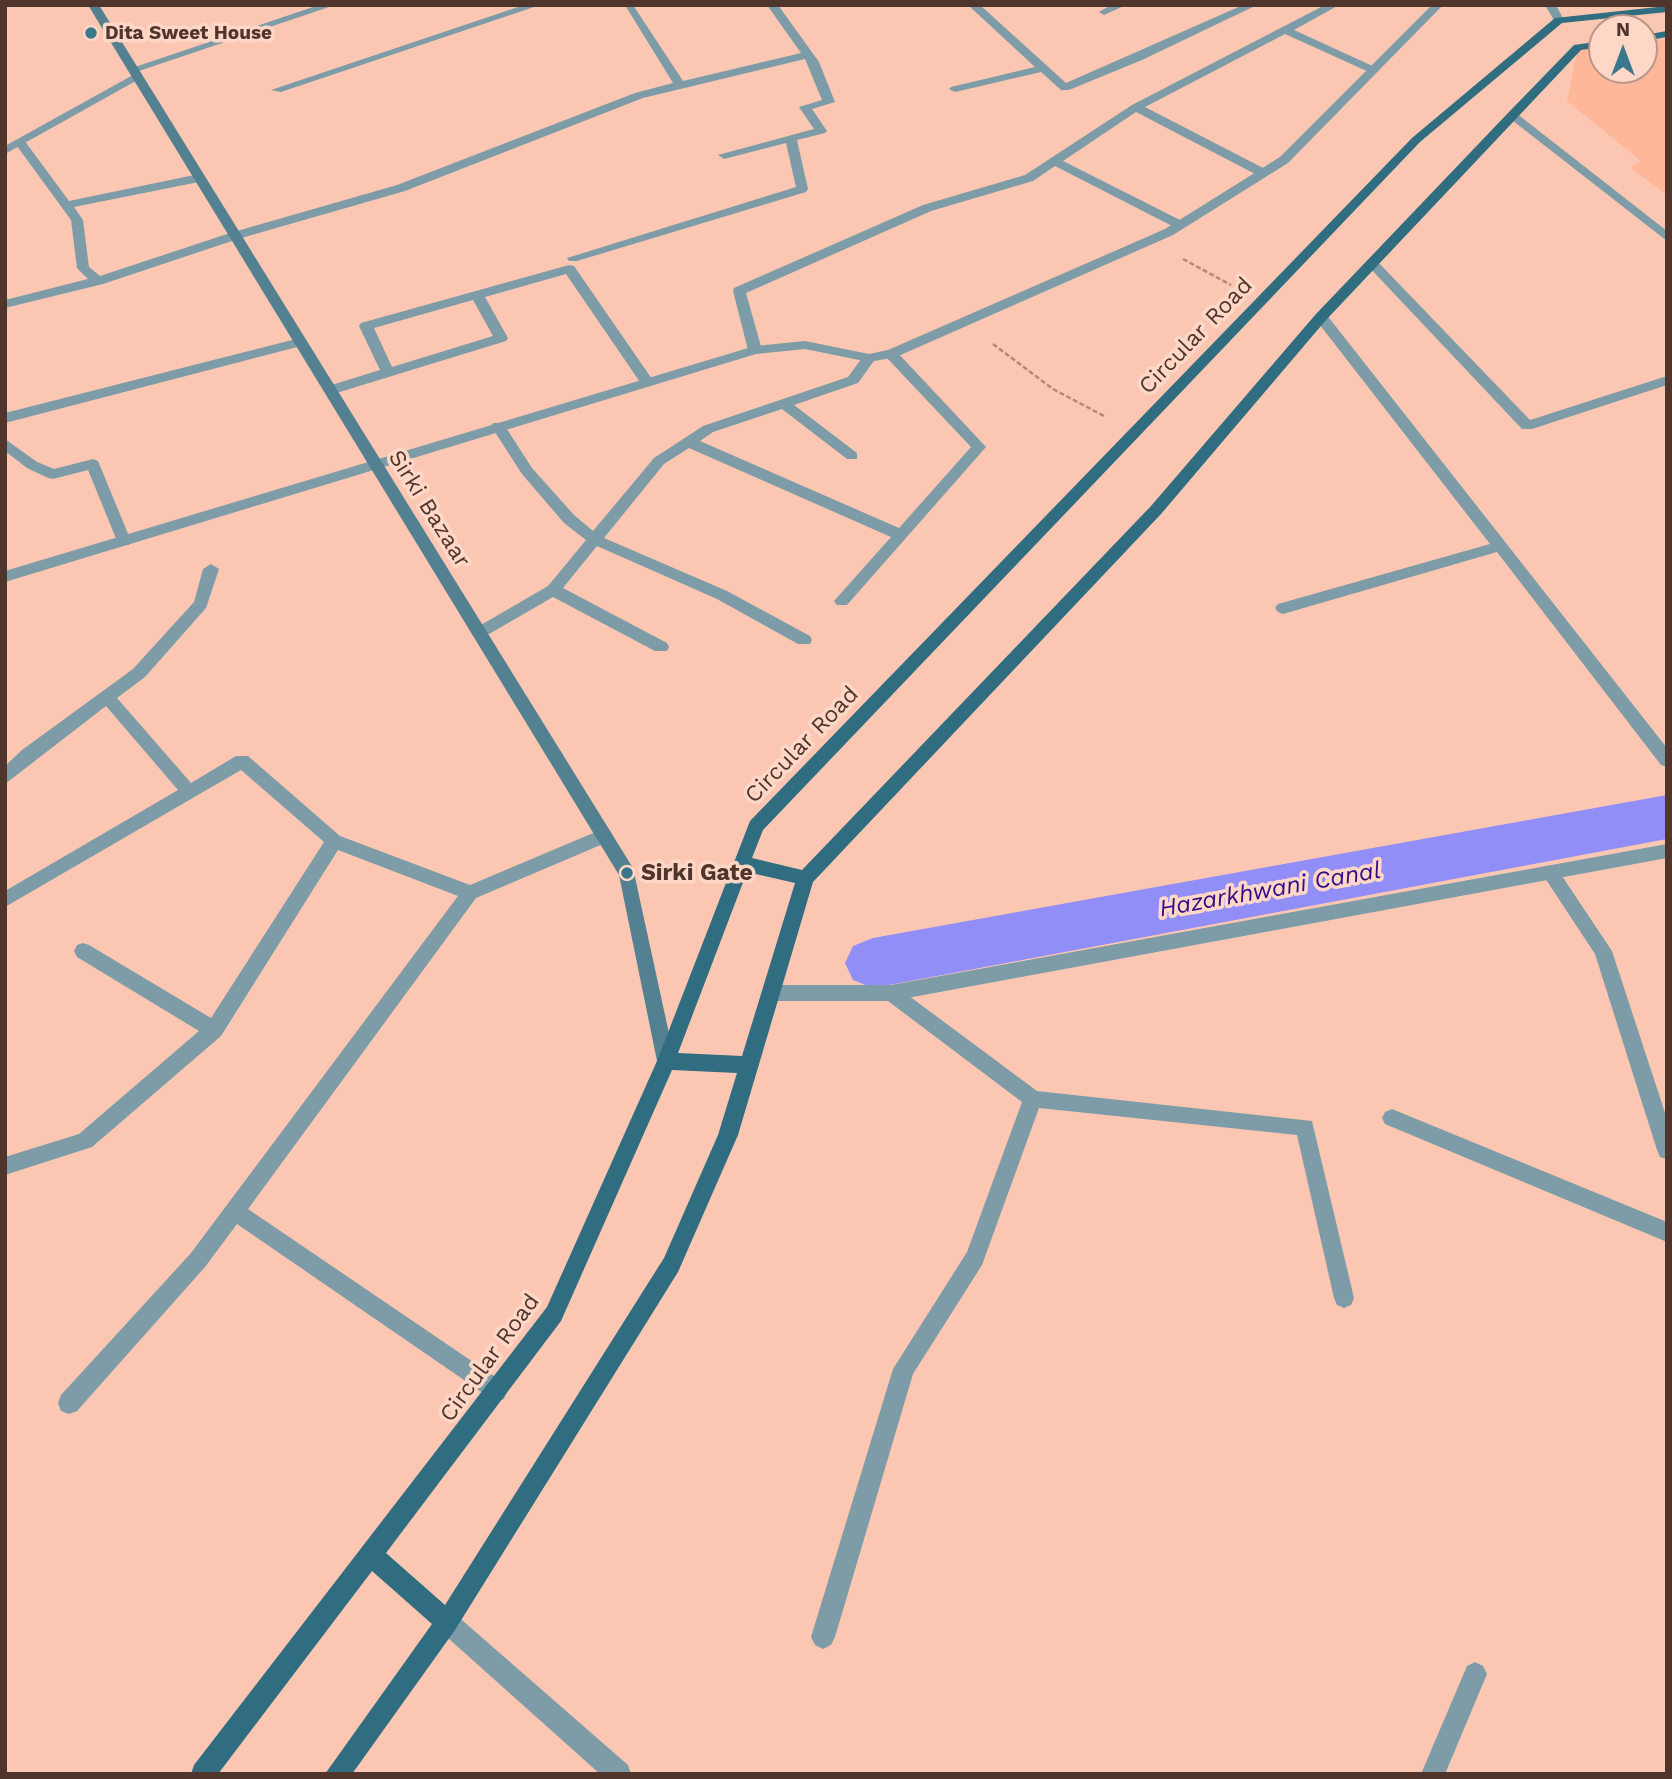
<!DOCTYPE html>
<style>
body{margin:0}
#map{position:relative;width:1672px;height:1779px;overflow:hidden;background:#fbc7b2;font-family:"Work Sans",sans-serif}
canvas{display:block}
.frame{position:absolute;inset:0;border:7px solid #4f352b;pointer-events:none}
.north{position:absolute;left:1588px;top:14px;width:70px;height:70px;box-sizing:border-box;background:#ffd7c7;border:2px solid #b99689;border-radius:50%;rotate:0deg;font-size:19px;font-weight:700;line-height:28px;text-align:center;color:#4f352b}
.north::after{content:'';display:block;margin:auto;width:24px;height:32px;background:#39778d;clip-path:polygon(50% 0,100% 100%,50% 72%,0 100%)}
</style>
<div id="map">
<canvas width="1672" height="1779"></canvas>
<div class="frame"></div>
<div class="north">N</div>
</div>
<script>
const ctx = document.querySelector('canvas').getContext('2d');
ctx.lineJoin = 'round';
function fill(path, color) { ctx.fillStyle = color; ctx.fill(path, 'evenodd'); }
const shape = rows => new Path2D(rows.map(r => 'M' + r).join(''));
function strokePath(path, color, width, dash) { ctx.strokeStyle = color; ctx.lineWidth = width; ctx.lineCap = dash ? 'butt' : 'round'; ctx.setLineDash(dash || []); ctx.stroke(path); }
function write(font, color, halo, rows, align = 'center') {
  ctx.font = font + ' "Work Sans",sans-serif'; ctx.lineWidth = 7; ctx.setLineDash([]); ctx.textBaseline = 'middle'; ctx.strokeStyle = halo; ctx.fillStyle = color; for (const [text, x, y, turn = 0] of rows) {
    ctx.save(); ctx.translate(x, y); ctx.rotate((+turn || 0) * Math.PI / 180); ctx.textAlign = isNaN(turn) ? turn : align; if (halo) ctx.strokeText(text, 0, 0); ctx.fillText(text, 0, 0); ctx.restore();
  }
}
const built = shape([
 [1667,39,1667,195,1631,168,1641,161,1567,101,1578,47,1602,45,1602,70,1644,70,1644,41]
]);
const canal = shape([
 [1667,795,1667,839,873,988,853,980,845,963,853,946,873,938,1667,795]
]);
const path = shape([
 [1183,259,1231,285],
 [993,344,1053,389,1106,417]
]);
const lane = shape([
 [319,5,335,5,136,72,126,70,319,5],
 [524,5,540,5,281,92,271,90,524,5],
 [625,5,633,5,683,81,801,53,767,5,778,5,819,62,835,102,812,109,827,131,825,133,797,140,808,189,806,192,577,261,569,261,567,258,796,187,786,143,724,159,718,155,814,129,799,107,822,100,805,59,643,98,405,191,238,239,103,284,5,308,5,300,88,279,77,268,71,220,14,142,16,140,24,140,69,201,199,174,205,178,199,182,74,207,83,220,89,267,100,276,230,233,397,185,635,93,673,83,625,5],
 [968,5,980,5,1066,83,1243,5,1257,5,1142,60,1069,90,1061,90,1041,72,955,92,949,89,951,87,1035,67,968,5],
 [1111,5,1126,5,1104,15,1099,12,1111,5],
 [1325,5,1339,5,1294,30,1377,68,1377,72,1369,72,1285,34,1145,107,1267,170,1267,176,1259,176,1136,112,1063,161,1184,222,1184,228,1176,228,1055,166,1033,181,931,211,746,293,762,350,755,354,748,350,733,291,734,288,923,205,1025,175,1132,105,1325,5],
 [1372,259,1376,260,1530,420,1667,376,1667,385,1532,429,1522,429,1368,266,1368,260,1372,259],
 [569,265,574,266,652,379,652,385,642,385,566,274,485,297,508,338,506,341,330,395,323,390,325,387,380,370,359,326,361,323,569,265],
 [473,300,493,336,392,367,374,328,473,300],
 [300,338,305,339,305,345,5,423,5,413,300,338],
 [891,350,896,351,986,447,847,605,837,605,834,601,891,537,689,448,664,464,604,538,727,591,810,636,812,640,810,644,798,644,717,599,597,546,563,588,667,643,669,647,667,651,655,651,553,597,484,637,474,637,471,633,474,629,548,586,586,540,564,523,522,474,491,426,493,423,503,423,532,468,574,515,593,531,654,458,703,426,848,377,864,355,869,354,876,358,858,383,794,405,857,453,857,459,847,459,782,409,713,432,700,441,899,528,971,447,886,357,884,354,891,350],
 [5,439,37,462,54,469,93,459,98,461,131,541,129,545,119,545,117,541,88,470,53,479,48,478,27,468,5,451,5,439],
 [211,564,219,569,206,608,145,677,117,698,191,783,236,756,248,756,340,836,470,885,598,831,610,831,613,836,610,841,476,898,248,1209,504,1383,507,1391,504,1399,496,1402,237,1224,205,1267,77,1411,69,1414,61,1411,58,1403,61,1395,191,1253,458,896,338,850,221,1036,92,1147,5,1175,5,1157,79,1134,199,1031,77,957,74,951,77,945,83,943,89,945,211,1018,324,842,241,770,5,907,5,891,178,790,106,706,5,784,5,766,22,750,133,669,194,602,203,569,211,564],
 [1550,865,1556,867,1612,951,1667,1119,1667,1159,1660,1157,1657,1150,1595,954,1541,872,1544,867,1550,865],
 [771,985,891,985,897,987,1037,1091,1312,1121,1354,1298,1351,1305,1344,1308,1337,1305,1334,1298,1297,1135,1039,1108,982,1265,913,1374,835,1637,831,1645,823,1649,815,1645,811,1637,893,1369,967,1252,1022,1102,888,1001,771,1001,765,999,762,993,765,987,771,985],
 [1392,1109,1667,1222,1667,1242,1385,1124,1382,1118,1385,1112,1392,1109],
 [447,1610,455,1614,628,1765,631,1774,600,1774,439,1630,435,1622,439,1614,447,1610],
 [1475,1662,1483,1666,1487,1674,1445,1774,1421,1774,1467,1666,1475,1662]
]);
const street = shape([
 [1432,5,1443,5,1288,163,1173,235,896,357,869,362,805,349,756,354,5,582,5,571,755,346,805,341,869,354,888,350,1165,229,1280,157,1432,5],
 [1545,5,1556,5,1564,20,1563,22,1555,22,1545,5],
 [133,75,143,77,5,154,5,146,133,75],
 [1508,113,1516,113,1667,231,1667,241,1508,117,1508,113],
 [1321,313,1326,314,1667,748,1667,767,1661,765,1497,552,1283,614,1278,612,1275,608,1278,604,1490,544,1316,320,1314,317,1321,313],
 [1667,844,1667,858,891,1001,885,999,882,993,885,987,891,985,1667,844]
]);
const secondary = shape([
 [88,5,99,5,633,868,675,1061,673,1067,666,1070,659,1067,657,1061,619,875,88,5]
]);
const primary = shape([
 [1667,6,1667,12,1562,23,1420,142,763,830,752,858,802,870,1151,506,1316,314,1508,113,1574,45,1602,41,1602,47,1581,50,1326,320,1161,514,813,882,738,1135,678,1272,455,1630,352,1774,325,1774,432,1624,372,1571,218,1774,191,1774,194,1765,547,1307,657,1061,750,821,1412,138,1555,18,1667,6],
 [747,872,795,883,742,1056,678,1053,747,872],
 [672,1070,737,1073,718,1135,664,1258,445,1605,386,1553,561,1321,672,1070],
 [1667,31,1667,37,1644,41,1644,35,1667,31]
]);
const markers = [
 [91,33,7,"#39778d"],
 [627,873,7,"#39778d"]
];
const farPoinames = [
 ["Dita Sweet House",105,33]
];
const streetNames = [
 ["Circular Road",1196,336,-46],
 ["Sirki Bazaar",429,509,58],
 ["Circular Road",802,745,-46],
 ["Circular Road",490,1358,-54]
];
const poiNames = [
 ["Sirki Gate",641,873]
];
const waterNames = [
 ["Hazarkhwani Canal",1270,890,-10]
];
fill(built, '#ffb79a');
fill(canal, '#918ef7');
strokePath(path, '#b38a7a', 2.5, [5, 2.5]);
fill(lane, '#7e9ca7');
fill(street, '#7e9ca7');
fill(secondary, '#538191');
fill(primary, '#306d81');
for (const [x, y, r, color] of markers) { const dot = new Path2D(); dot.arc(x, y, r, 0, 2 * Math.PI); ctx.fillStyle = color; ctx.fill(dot); strokePath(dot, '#ffd7c7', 2.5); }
write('bold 19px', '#4f352b', '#ffd7c7', farPoinames, 'left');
write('23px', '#4f352b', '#ffd7c7', streetNames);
write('bold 23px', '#4f352b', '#ffd7c7', poiNames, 'left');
write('italic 24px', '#310d8b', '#ffd7c7', waterNames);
</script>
